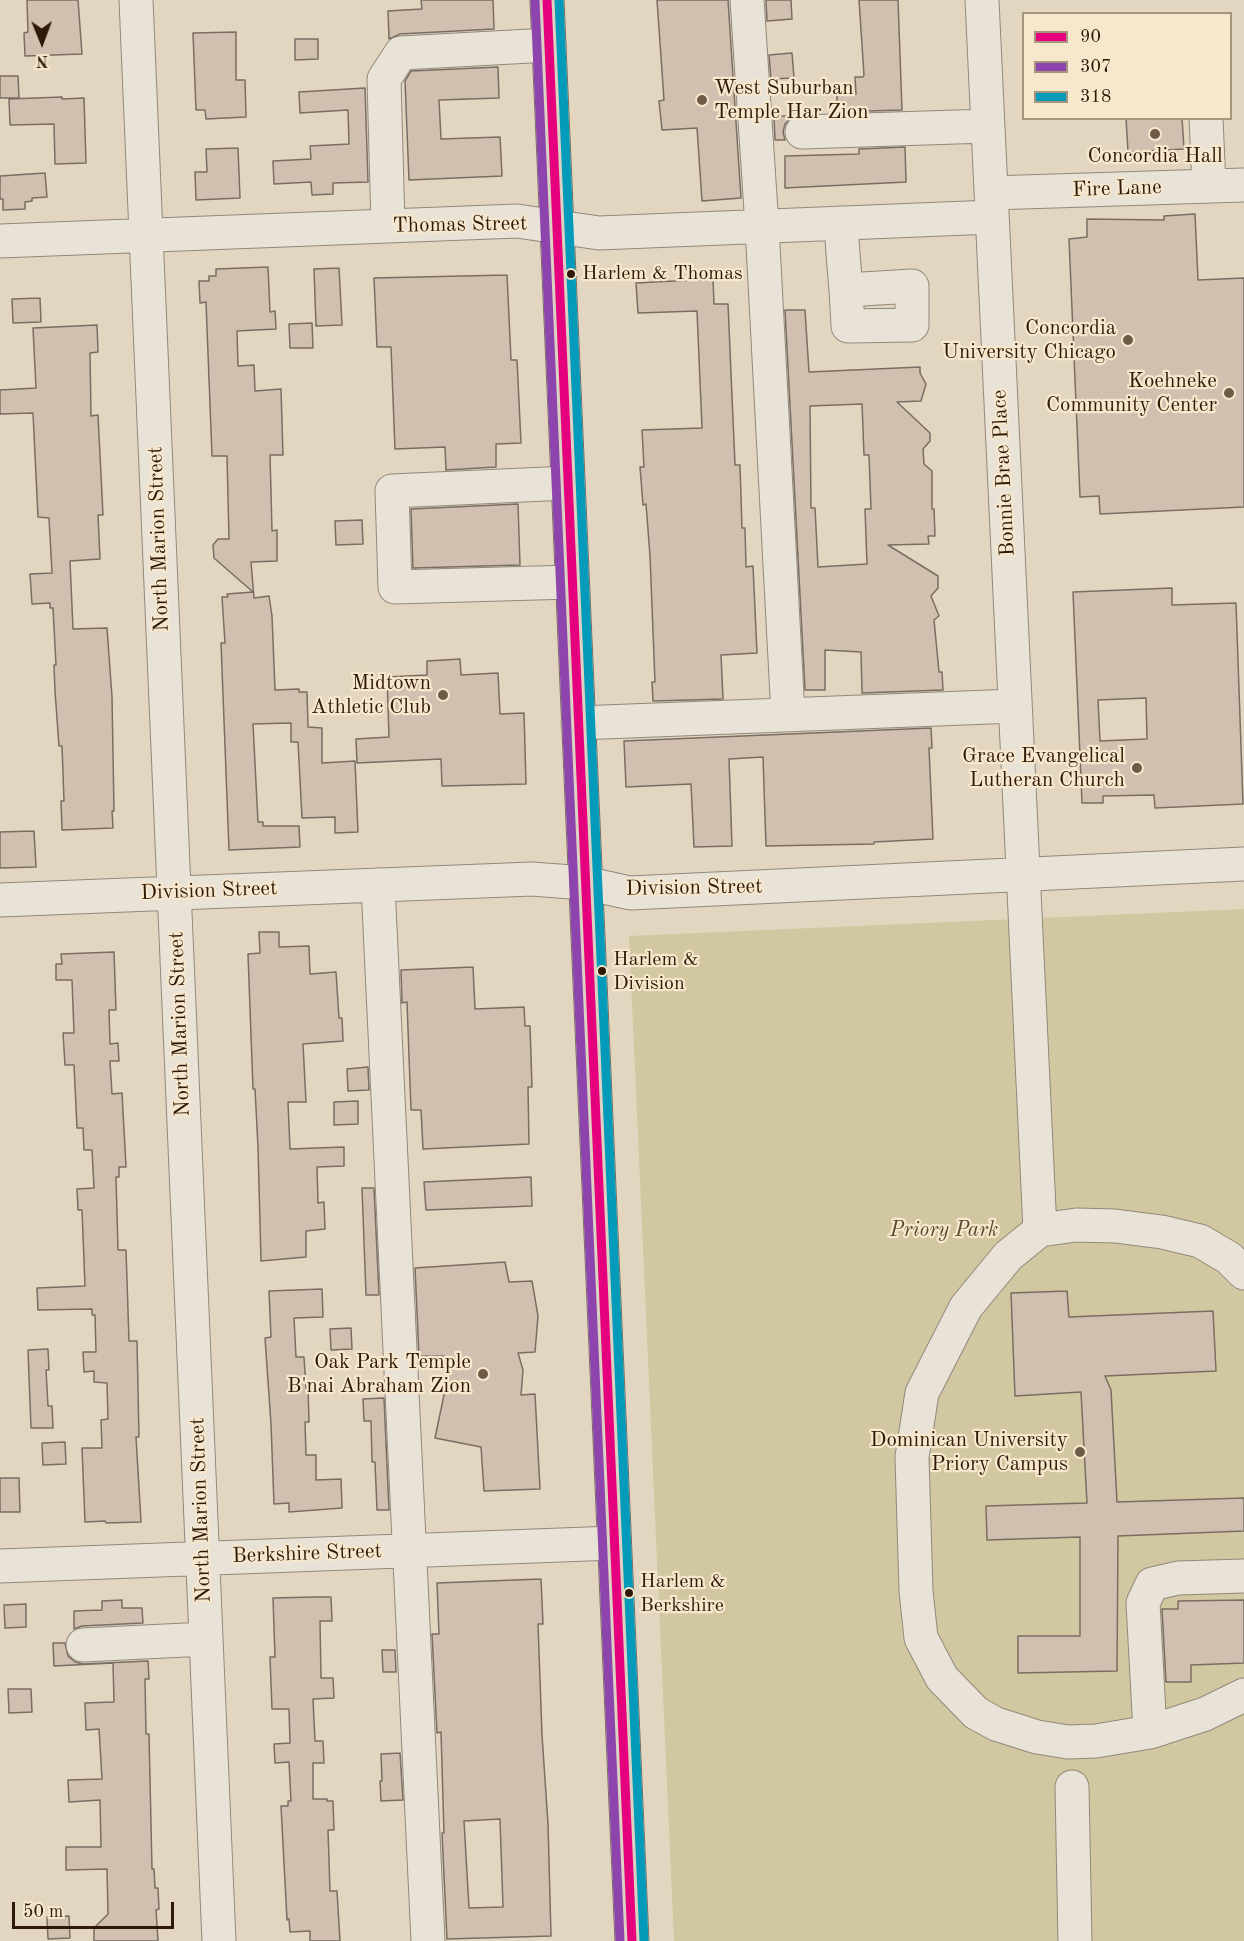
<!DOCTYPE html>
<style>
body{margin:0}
#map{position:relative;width:1244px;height:1941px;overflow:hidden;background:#e3d6c1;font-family:"Old Standard TT",serif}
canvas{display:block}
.legend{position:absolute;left:1022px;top:12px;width:210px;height:108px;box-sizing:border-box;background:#f7e7cd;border:2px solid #a6957d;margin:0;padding:8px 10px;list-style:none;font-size:18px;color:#2d1906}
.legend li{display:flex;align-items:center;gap:12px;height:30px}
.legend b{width:30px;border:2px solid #a6957d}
.north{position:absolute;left:12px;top:12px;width:60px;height:60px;-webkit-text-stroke:4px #f7e7cd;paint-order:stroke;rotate:179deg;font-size:16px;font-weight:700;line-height:24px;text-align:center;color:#2d1906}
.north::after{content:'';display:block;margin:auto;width:21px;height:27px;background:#2d1906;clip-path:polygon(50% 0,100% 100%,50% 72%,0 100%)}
.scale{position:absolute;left:12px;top:1902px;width:162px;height:27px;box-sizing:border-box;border:3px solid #2d1906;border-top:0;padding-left:8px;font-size:18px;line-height:21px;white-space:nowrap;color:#2d1906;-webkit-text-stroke:4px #f7e7cd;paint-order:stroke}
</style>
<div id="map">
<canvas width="1244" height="1941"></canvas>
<ul class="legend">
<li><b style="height:8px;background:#e5007d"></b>90</li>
<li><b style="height:8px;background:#8e44ad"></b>307</li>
<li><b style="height:8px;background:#049bba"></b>318</li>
</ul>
<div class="north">N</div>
<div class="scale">50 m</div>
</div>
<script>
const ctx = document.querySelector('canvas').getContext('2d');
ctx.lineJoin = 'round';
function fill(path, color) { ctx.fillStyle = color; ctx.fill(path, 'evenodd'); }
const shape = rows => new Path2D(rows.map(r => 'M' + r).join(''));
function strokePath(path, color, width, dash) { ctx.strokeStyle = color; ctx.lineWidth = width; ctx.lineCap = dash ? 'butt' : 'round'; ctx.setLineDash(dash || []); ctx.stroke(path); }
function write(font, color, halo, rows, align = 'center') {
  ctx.font = font + ' "Old Standard TT",serif'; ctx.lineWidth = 4.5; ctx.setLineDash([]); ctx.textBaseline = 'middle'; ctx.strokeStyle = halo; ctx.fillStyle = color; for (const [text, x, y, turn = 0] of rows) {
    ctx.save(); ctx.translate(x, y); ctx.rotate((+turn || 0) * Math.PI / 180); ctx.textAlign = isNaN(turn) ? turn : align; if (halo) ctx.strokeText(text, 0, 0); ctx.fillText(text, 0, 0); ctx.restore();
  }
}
const green = shape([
 [1244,909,1244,1941,674,1941,629,936]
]);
const building = shape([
 [27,0,78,0,82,54,25,56,24,33,28,32,27,0],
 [421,0,493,0,494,29,400,34,389,39,388,11,422,9,421,0],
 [657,0,728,0,741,198,702,201,697,128,662,130,659,101,664,100,657,0],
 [766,0,791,0,792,19,767,21,766,0],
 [859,0,898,0,902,110,837,112,837,94,856,94,855,77,863,77,864,75,859,0],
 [236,32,236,80,245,80,246,117,206,119,205,110,196,110,193,33,236,32],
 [295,39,318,39,318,59,295,60,295,39],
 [792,53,794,78,771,79,769,55,792,53],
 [498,67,499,98,439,100,441,139,500,137,502,176,409,180,405,81,411,71,498,67],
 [0,76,18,76,19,98,0,98,0,76],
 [365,88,368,182,333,183,333,194,312,195,311,182,274,184,273,161,311,159,310,146,349,144,348,110,300,113,299,92,365,88],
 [62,97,62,99,84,98,86,163,55,164,54,124,10,125,9,99,62,97],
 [774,116,793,116,785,124,783,132,785,140,775,140,774,116],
 [1126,118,1182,118,1184,149,1128,152,1126,118],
 [905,147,906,182,785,188,785,156,859,154,859,149,905,147],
 [238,148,240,198,196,200,195,172,207,172,206,149,238,148],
 [45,173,47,197,32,198,32,201,25,202,25,209,3,210,3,199,0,199,0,176,45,173],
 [1195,214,1198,280,1244,278,1244,507,1100,514,1099,496,1080,497,1069,239,1087,237,1087,219,1164,220,1164,216,1195,214],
 [268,267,270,312,275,311,276,329,237,331,238,366,254,365,255,391,281,389,283,455,270,455,272,531,277,530,277,561,251,562,254,598,269,596,272,616,275,690,299,689,299,692,307,692,308,727,322,728,322,763,355,761,358,832,335,833,335,817,302,818,298,742,291,742,291,723,253,724,258,822,263,822,263,826,299,826,300,847,229,850,221,643,225,643,222,597,228,597,227,594,253,592,214,558,213,545,218,539,229,539,227,456,212,456,206,302,200,303,199,281,209,281,209,276,216,276,216,269,268,267],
 [339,268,342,325,316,326,314,269,339,268],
 [507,275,511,360,517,360,521,443,496,444,496,467,446,470,445,447,395,449,391,347,377,347,374,278,507,275],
 [713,279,714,304,728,304,735,465,740,465,742,528,745,528,746,567,753,566,757,653,721,655,723,699,653,701,652,682,655,682,650,556,646,504,643,505,640,467,644,467,642,430,702,428,697,311,638,313,636,283,713,279],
 [40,298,41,322,13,323,12,299,40,298],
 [785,310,805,310,809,372,920,367,920,373,926,384,921,401,897,402,930,433,930,441,923,449,924,464,932,471,932,509,934,509,935,536,928,536,929,544,888,545,938,576,938,588,931,596,939,616,934,620,939,672,942,672,943,690,862,693,861,652,825,650,825,690,805,690,785,310],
 [862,404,864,455,869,455,871,509,865,509,867,564,818,567,815,508,811,508,810,406,862,404],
 [312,323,313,348,290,348,289,324,312,323],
 [97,325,98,352,90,353,91,416,98,415,103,515,98,515,100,559,70,561,73,629,107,628,112,697,114,811,112,811,113,828,62,830,61,801,64,801,62,746,59,746,55,691,54,665,56,665,53,608,50,608,50,603,32,604,30,574,52,573,49,518,38,517,33,413,0,414,0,390,36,388,33,328,97,325],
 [518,504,520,565,413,568,411,509,518,504],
 [362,520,363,544,336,545,335,521,362,520],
 [1172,588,1172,605,1236,603,1243,804,1155,808,1154,795,1103,796,1103,803,1082,803,1073,592,1172,588],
 [1146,698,1147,739,1100,741,1098,700,1146,698],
 [460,659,461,675,498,673,500,714,524,713,526,784,442,786,441,759,357,763,356,739,389,737,387,677,427,675,427,661,460,659],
 [931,728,932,748,929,748,933,839,874,842,874,844,766,846,763,757,729,759,732,846,694,847,691,784,626,787,624,741,931,728],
 [34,831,36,867,0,868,0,832,34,831],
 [259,932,279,932,279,947,309,946,310,974,336,972,339,1018,342,1018,343,1041,303,1044,306,1102,288,1102,290,1149,344,1147,344,1166,317,1167,318,1203,324,1202,325,1229,306,1231,306,1257,261,1261,258,1147,255,1089,253,1089,248,954,260,953,259,932],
 [114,952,116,1010,109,1010,110,1044,118,1043,119,1061,110,1061,112,1094,122,1093,126,1167,119,1167,119,1177,116,1177,118,1250,126,1250,129,1341,137,1341,139,1437,136,1437,141,1522,106,1523,105,1521,85,1522,82,1448,102,1448,101,1420,108,1419,107,1383,94,1382,94,1371,84,1372,83,1352,96,1352,95,1315,92,1315,92,1309,38,1310,37,1288,85,1286,82,1210,78,1210,77,1189,94,1188,92,1150,84,1150,83,1128,77,1128,74,1065,65,1065,63,1033,74,1033,72,980,56,980,56,964,62,964,61,954,114,952],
 [473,967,475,1009,524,1007,525,1026,530,1026,532,1087,528,1087,529,1144,423,1149,421,1110,411,1110,407,1002,402,1003,401,970,473,967],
 [368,1067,369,1090,348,1091,347,1069,368,1067],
 [358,1101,358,1124,334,1125,334,1102,358,1101],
 [531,1177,532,1206,426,1210,424,1182,531,1177],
 [362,1188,374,1188,379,1295,366,1295,362,1188],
 [505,1262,509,1282,532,1281,538,1316,535,1352,518,1353,523,1370,521,1395,535,1394,540,1489,484,1491,481,1447,435,1438,445,1390,444,1356,419,1356,415,1268,505,1262],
 [322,1289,323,1317,294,1318,296,1357,304,1357,306,1388,308,1387,309,1422,305,1422,306,1455,316,1455,316,1480,341,1479,342,1508,289,1512,289,1503,274,1504,271,1424,265,1338,271,1337,269,1291,322,1289],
 [1067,1291,1069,1317,1213,1311,1216,1371,1105,1376,1111,1390,1117,1502,1244,1498,1244,1531,1118,1536,1117,1671,1018,1673,1018,1636,1080,1636,1080,1537,987,1540,986,1506,1087,1503,1081,1392,1015,1396,1011,1293,1067,1291],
 [351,1328,352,1349,331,1350,330,1329,351,1328],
 [48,1349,49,1370,46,1370,48,1406,52,1406,53,1428,31,1428,28,1350,48,1349],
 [384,1398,389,1510,377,1510,375,1462,372,1462,371,1421,364,1421,363,1399,384,1398],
 [65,1442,66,1464,43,1465,42,1443,65,1442],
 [0,1478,19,1478,20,1512,0,1512,0,1478],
 [541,1579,543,1624,538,1624,542,1735,548,1824,551,1936,447,1939,442,1833,444,1833,441,1732,437,1733,432,1634,439,1634,437,1583,541,1579],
 [500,1819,503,1907,469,1908,464,1821,500,1819],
 [314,1597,331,1597,332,1621,320,1621,321,1678,333,1678,334,1698,313,1699,315,1741,323,1741,324,1763,313,1763,313,1799,327,1799,327,1801,333,1801,334,1830,328,1830,330,1891,337,1891,340,1941,310,1941,310,1931,290,1932,289,1919,287,1920,281,1806,288,1806,288,1801,291,1801,289,1762,275,1763,274,1744,290,1743,289,1709,272,1709,270,1657,275,1657,273,1598,314,1597],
 [122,1600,122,1608,142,1608,143,1623,82,1626,74,1629,74,1611,102,1610,102,1601,122,1600],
 [1244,1600,1244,1663,1191,1665,1191,1682,1166,1682,1162,1609,1178,1609,1178,1601,1244,1600],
 [26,1604,26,1627,5,1628,4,1605,26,1604],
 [53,1643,65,1643,68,1656,75,1662,83,1664,148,1661,149,1679,145,1679,146,1734,149,1734,152,1869,154,1869,155,1888,158,1888,159,1909,156,1910,158,1941,94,1941,94,1928,108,1914,107,1869,66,1870,66,1847,101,1847,100,1800,69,1802,68,1780,102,1779,99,1729,86,1730,85,1703,114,1702,113,1663,54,1666,53,1643],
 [382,1650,395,1650,396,1672,383,1672,382,1650],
 [8,1689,31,1689,32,1712,9,1713,8,1689],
 [400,1753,403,1800,381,1801,380,1781,382,1781,381,1754,400,1753],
 [69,1916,70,1938,48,1939,47,1917,69,1916]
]);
const minor = shape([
 [136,0,219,1941],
 [747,0,762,226,788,715],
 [982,0,1040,1230],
 [1206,118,1209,186],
 [802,132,987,126],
 [991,193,1244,185],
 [841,223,843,254,846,290,848,326,912,325,912,286,846,290],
 [388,226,384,79,401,53,549,45],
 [0,241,517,221,599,233,992,217],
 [568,483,392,491,395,587,572,582],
 [578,723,1015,706],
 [378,885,428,1941],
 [0,900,532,879,585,883,630,893,1244,864],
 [1244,1273,1229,1258,1200,1241,1162,1232,1115,1226,1076,1225,1040,1230,1008,1256,966,1307,922,1393,912,1457,916,1591,921,1638,942,1678,976,1713,996,1724,1037,1737,1068,1742,1096,1741,1150,1732,1205,1714,1244,1695],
 [0,1566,614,1543],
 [83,1645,206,1639],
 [1150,1732,1143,1603,1152,1584,1178,1578,1244,1576],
 [1072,1787,1075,1941]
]);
const major = shape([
 [547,0,632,1941]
]);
const bus1 = shape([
 [547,0,632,1941]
]);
const bus2 = shape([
 [535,1,620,1941]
]);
const bus3 = shape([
 [559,0,644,1940]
]);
const markers = [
 [702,100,6,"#6d5b47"],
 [1155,134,6,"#6d5b47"],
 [571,274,5,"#2d1906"],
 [1128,340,6,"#6d5b47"],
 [1229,393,6,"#6d5b47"],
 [443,695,6,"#6d5b47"],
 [1137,768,6,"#6d5b47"],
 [602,971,5,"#2d1906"],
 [483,1374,6,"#6d5b47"],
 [1080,1452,6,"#6d5b47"],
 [629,1593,5,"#2d1906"]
];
const busNames = [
 ["Harlem & Thomas",582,274],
 ["Harlem &",613,960],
 ["Division",613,984],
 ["Harlem &",640,1582],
 ["Berkshire",640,1606]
];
const poiNames = [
 ["West Suburban",714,88,"left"],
 ["Temple Har Zion",714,112,"left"],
 ["Concordia Hall",1155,156,"center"],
 ["Concordia",1116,328],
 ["University Chicago",1116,352],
 ["Koehneke",1217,381],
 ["Community Center",1217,405],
 ["Midtown",431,683],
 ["Athletic Club",431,707],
 ["Grace Evangelical",1125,756],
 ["Lutheran Church",1125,780],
 ["Oak Park Temple",471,1362],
 ["B'nai Abraham Zion",471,1386],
 ["Dominican University",1068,1440],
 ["Priory Campus",1068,1464]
];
const streetNames = [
 ["Fire Lane",1117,189,-2],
 ["Thomas Street",460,225,-1],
 ["Bonnie Brae Place",1004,473,-93],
 ["North Marion Street",159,539,-92],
 ["Division Street",694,888,-1],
 ["Division Street",209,891,-2],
 ["North Marion Street",180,1024,-92],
 ["North Marion Street",201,1510,-92],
 ["Berkshire Street",307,1554,-2]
];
const parkNames = [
 ["Priory Park",944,1230]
];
fill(green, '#d1c8a1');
fill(building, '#d1c0b0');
strokePath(building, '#786e61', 1.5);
strokePath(minor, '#92887a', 35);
strokePath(major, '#786e61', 35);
strokePath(minor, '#e8e2d7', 33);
strokePath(major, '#dbd2c2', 33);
strokePath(bus1, '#e5007d', 9);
strokePath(bus2, '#8e44ad', 9);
strokePath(bus3, '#049bba', 9);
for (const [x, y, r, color] of markers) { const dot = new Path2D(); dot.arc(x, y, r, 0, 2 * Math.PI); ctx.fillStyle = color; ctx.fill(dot); strokePath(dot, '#f7e7cd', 2); }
write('20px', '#2d1906', '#f7e7cd', busNames, 'left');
write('21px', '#2d1906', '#f7e7cd', poiNames, 'right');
write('21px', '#2d1906', '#f7e7cd', streetNames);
write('italic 21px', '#5a4a2d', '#f7e7cd', parkNames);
</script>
